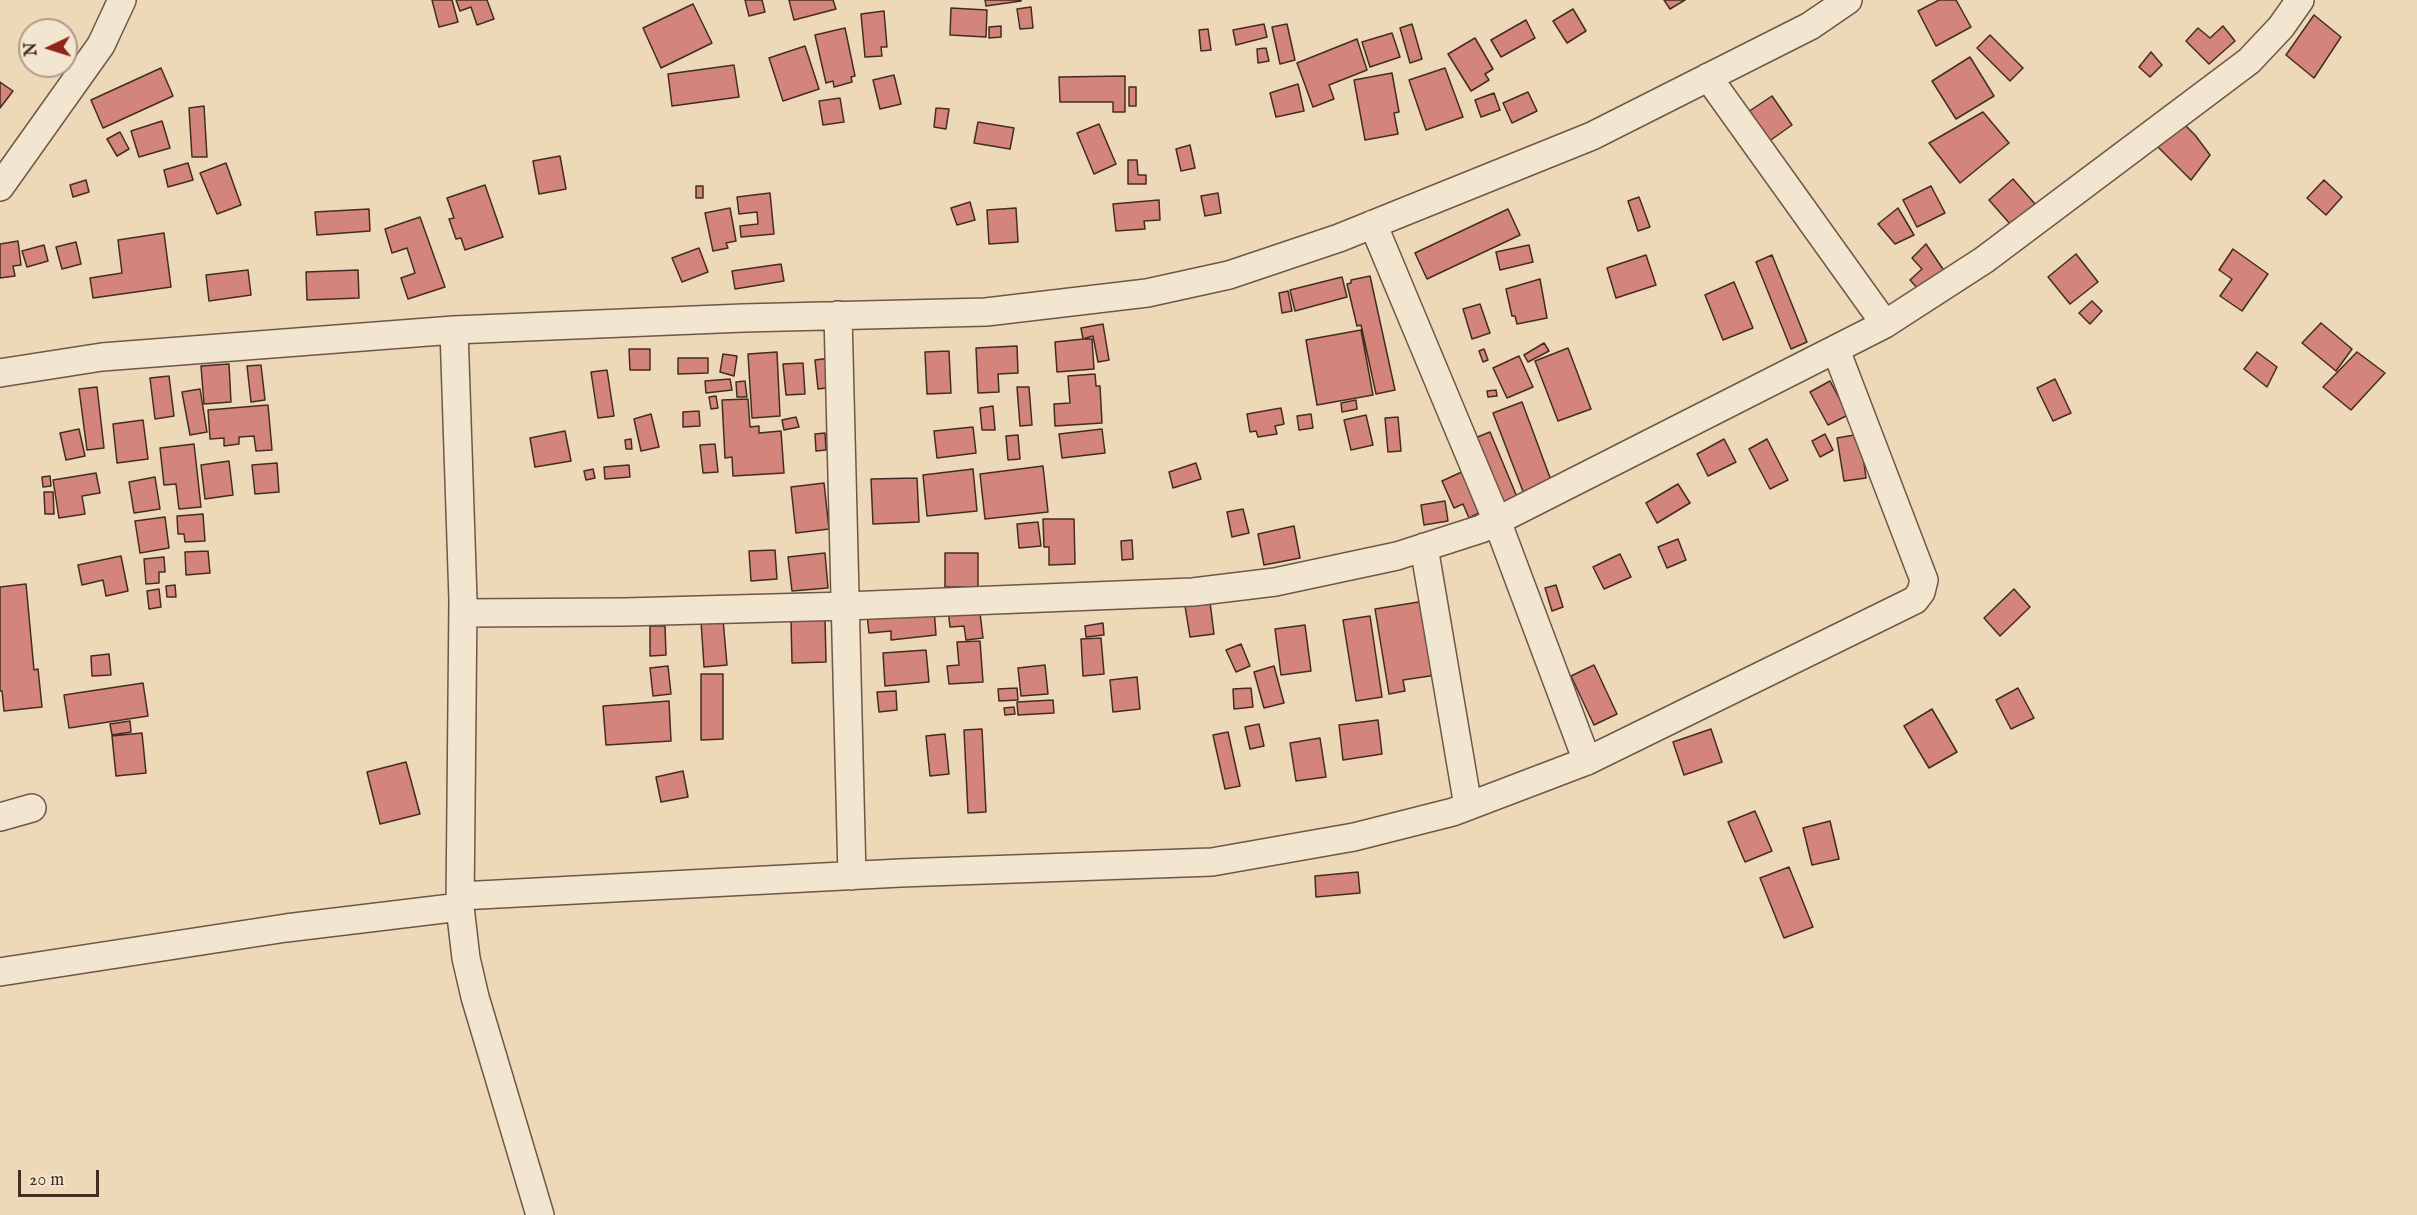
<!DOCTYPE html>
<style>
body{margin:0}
#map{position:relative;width:2417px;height:1215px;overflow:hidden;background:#edd8b7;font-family:"IM FELL English",serif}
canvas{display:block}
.north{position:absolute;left:18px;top:18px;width:60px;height:60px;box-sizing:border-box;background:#f3e6d0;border:2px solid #ad9c8a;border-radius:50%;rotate:266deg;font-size:16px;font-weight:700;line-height:24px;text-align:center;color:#442c22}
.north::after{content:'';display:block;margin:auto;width:21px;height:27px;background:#8f2418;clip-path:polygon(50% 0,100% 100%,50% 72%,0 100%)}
.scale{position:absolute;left:18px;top:1170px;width:81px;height:27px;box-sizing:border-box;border:3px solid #442c22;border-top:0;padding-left:8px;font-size:18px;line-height:21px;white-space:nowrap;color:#442c22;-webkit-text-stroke:4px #f3e6d0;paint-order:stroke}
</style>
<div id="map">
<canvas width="2417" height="1215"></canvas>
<div class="north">N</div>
<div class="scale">20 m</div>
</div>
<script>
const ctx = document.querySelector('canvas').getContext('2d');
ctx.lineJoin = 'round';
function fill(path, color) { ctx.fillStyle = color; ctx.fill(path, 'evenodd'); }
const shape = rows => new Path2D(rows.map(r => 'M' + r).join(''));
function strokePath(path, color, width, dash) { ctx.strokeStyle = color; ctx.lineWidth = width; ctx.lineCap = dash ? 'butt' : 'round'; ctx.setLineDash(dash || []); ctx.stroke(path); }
const building = shape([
 [432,0,452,0,458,22,439,27,432,0],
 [456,0,487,0,494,19,477,25,471,7,460,11,456,0],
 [745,0,762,0,765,12,749,16,745,0],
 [789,0,833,0,836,9,794,20,789,0],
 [985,0,1021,0,1021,1,986,6,985,0],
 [1664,0,1685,0,1670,9,1664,0],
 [1939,0,1956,0,1971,27,1936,46,1918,11,1939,0],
 [693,4,712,43,661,68,643,28,693,4],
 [1031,7,1033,28,1020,29,1017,9,1031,7],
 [951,8,987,10,986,37,950,35,951,8],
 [1573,9,1586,31,1567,43,1553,21,1573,9],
 [884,11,887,47,881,47,882,56,865,57,861,14,884,11],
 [2314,15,2341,37,2314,78,2286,55,2314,15],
 [1526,20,1535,38,1501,57,1491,40,1526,20],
 [1264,24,1267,37,1236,45,1233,30,1264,24],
 [1287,24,1295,60,1280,64,1272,27,1287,24],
 [1412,24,1422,59,1410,63,1400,28,1412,24],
 [1001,26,1001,37,989,38,989,27,1001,26],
 [2223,26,2235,41,2209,64,2186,41,2198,28,2210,38,2223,26],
 [845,28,855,76,851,77,852,82,834,87,833,81,826,83,815,35,845,28],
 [1208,29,1211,50,1201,51,1199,30,1208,29],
 [1392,33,1400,57,1370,67,1362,42,1392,33],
 [1990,35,2023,68,2010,81,1977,48,1990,35],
 [1475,38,1493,69,1485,74,1489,80,1471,91,1448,54,1475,38],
 [1357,39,1367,70,1329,85,1334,99,1313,107,1297,63,1357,39],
 [805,46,819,89,783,101,769,58,805,46],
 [1266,48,1269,61,1258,63,1257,49,1266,48],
 [2151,52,2162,65,2150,77,2139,67,2151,52],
 [1970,57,1994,96,1956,119,1932,81,1970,57],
 [734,65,739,97,672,106,668,74,734,65],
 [161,68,173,96,103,128,91,100,161,68],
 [1445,68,1463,117,1426,130,1409,80,1445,68],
 [1392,73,1399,112,1394,113,1398,134,1365,140,1354,80,1392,73],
 [894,75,901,104,880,109,873,80,894,75],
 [1125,76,1125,112,1113,112,1113,102,1060,102,1059,77,1125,76],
 [0,82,13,91,0,108,0,82],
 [1298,84,1304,111,1276,117,1270,93,1298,84],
 [1129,87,1136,87,1136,106,1129,106,1129,87],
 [1528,92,1537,111,1512,123,1503,103,1528,92],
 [1494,93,1500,110,1481,117,1475,100,1494,93],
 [1772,96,1792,125,1768,142,1748,112,1772,96],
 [840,98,844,122,823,125,819,101,840,98],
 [204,106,207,157,192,157,189,108,204,106],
 [936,108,949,109,946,129,934,127,936,108],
 [1983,112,2009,143,1960,183,1929,143,1983,112],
 [162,121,170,148,139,157,131,131,162,121],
 [978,122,1014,128,1010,149,974,143,978,122],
 [1099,124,1116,164,1094,174,1077,133,1099,124],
 [2184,124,2195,135,2210,155,2191,180,2156,145,2184,124],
 [120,132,129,149,117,156,107,139,120,132],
 [1190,145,1195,168,1181,171,1176,149,1190,145],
 [560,156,566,189,539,194,533,161,560,156],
 [1128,160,1137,160,1138,175,1146,175,1146,184,1128,184,1128,160],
 [188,163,193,180,168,187,164,170,188,163],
 [226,163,241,205,217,214,200,173,226,163],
 [2013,179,2035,204,2011,225,1989,200,2013,179],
 [86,180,89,192,73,197,70,185,86,180],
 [2324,180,2342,197,2326,215,2307,198,2324,180],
 [485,185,503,237,465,250,461,238,456,239,449,219,454,218,447,198,485,185],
 [696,186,703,186,703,198,696,198,696,186],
 [1931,186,1945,213,1917,227,1903,200,1931,186],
 [770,193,774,234,741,237,740,226,758,224,757,212,739,214,737,197,770,193],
 [1218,193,1221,213,1205,216,1201,196,1218,193],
 [1639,197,1650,227,1638,231,1628,201,1639,197],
 [1159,200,1160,220,1144,221,1145,229,1116,231,1113,204,1159,200],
 [970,202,975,220,957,225,951,208,970,202],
 [730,208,736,241,726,243,728,248,713,251,705,213,730,208],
 [1016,208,1018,242,989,244,987,210,1016,208],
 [1898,208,1914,235,1895,244,1878,224,1898,208],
 [369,209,370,231,317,235,315,212,369,209],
 [1508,209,1520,235,1427,279,1415,253,1508,209],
 [420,217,445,287,408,299,401,278,415,273,407,248,392,253,385,229,420,217],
 [164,233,171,287,93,298,90,278,122,273,118,240,164,233],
 [18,241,21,265,13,266,15,276,0,278,0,244,18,241],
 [76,242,81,264,62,269,56,247,76,242],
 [1926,244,1947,275,1920,291,1910,280,1922,269,1912,258,1926,244],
 [44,245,48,261,27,267,22,251,44,245],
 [1529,245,1533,262,1500,270,1496,252,1529,245],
 [699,248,708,272,682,282,672,258,699,248],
 [2233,249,2268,274,2242,311,2220,296,2232,279,2219,270,2233,249],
 [2076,254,2098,282,2070,304,2048,277,2076,254],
 [1646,255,1656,285,1616,298,1607,268,1646,255],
 [1772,255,1807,342,1791,349,1756,262,1772,255],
 [781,264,784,281,735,289,732,271,781,264],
 [248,270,251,295,209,301,206,275,248,270],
 [358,270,359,298,307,300,306,272,358,270],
 [1370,276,1395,390,1376,394,1361,325,1357,326,1347,284,1351,283,1351,280,1370,276],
 [1342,277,1347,297,1295,311,1290,290,1342,277],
 [1540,279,1547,318,1517,324,1515,316,1512,316,1506,289,1540,279],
 [1734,282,1753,328,1723,340,1705,295,1734,282],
 [1288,291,1292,311,1282,313,1279,293,1288,291],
 [2092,301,2102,311,2090,324,2079,313,2092,301],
 [1480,304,1490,333,1472,339,1463,309,1480,304],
 [2321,323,2352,349,2336,371,2302,343,2321,323],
 [1103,324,1109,360,1098,362,1093,336,1083,339,1081,328,1103,324],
 [1361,330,1373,395,1317,405,1306,340,1361,330],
 [1083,339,1092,339,1094,369,1057,372,1055,342,1083,339],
 [1544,343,1549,351,1528,362,1524,355,1544,343],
 [1017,346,1018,373,998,374,999,392,978,393,976,348,1017,346],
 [1568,348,1591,409,1558,421,1535,361,1568,348],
 [629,349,650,349,650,370,630,370,629,349],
 [1484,349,1488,360,1483,362,1479,351,1484,349],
 [949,351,951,393,927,394,925,352,949,351],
 [777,352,780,416,752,418,748,354,777,352],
 [2257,352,2277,367,2267,387,2244,369,2257,352],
 [2357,352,2385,373,2351,410,2323,387,2357,352],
 [723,354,737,356,734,376,720,372,723,354],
 [1519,356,1533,387,1507,398,1493,368,1519,356],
 [678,358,708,358,708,373,678,374,678,358],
 [831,358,834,387,818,389,815,360,831,358],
 [803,363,805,394,786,395,783,364,803,363],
 [229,364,231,402,204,404,201,366,229,364],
 [261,365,265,400,251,402,247,366,261,365],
 [607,370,614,416,598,418,591,372,607,370],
 [1095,374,1096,386,1100,386,1102,423,1055,426,1054,404,1070,403,1068,376,1095,374],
 [169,376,174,416,155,419,150,378,169,376],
 [730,379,732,390,706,393,705,381,730,379],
 [2055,379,2071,413,2053,421,2037,388,2055,379],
 [745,381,747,397,737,397,736,382,745,381],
 [1830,381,1848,415,1828,425,1810,392,1830,381],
 [97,387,104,448,87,450,79,389,97,387],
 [1017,387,1029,387,1032,425,1020,426,1017,387],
 [200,389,207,432,190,435,182,392,200,389],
 [1496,390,1497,396,1488,397,1487,391,1496,390],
 [716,396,718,408,711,409,709,397,716,396],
 [748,399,750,427,759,426,759,433,781,431,784,473,733,476,732,457,725,458,722,400,748,399],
 [1356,400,1357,409,1342,412,1341,403,1356,400],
 [1522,402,1552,483,1524,494,1493,413,1522,402],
 [268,405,272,450,256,451,254,436,239,437,239,444,224,446,224,438,210,439,208,410,268,405],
 [993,406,995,430,982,430,980,408,993,406],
 [1281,408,1284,424,1275,426,1277,434,1258,437,1256,431,1250,432,1247,414,1281,408],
 [699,411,700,426,683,427,683,412,699,411],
 [651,414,659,447,641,451,634,419,651,414],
 [1311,414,1313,428,1299,430,1297,416,1311,414],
 [1366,415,1373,445,1351,450,1344,420,1366,415],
 [796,417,799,427,784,430,782,420,796,417],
 [1398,417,1401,451,1388,452,1385,418,1398,417],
 [143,420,148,459,117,463,113,424,143,420],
 [973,427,976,453,937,458,934,431,973,427],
 [79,429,85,456,66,460,60,433,79,429],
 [1102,429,1105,453,1062,458,1059,434,1102,429],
 [565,431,571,461,535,467,530,438,565,431],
 [1490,432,1517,497,1502,503,1475,438,1490,432],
 [825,433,826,450,816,451,815,434,825,433],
 [1825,434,1833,450,1820,457,1812,441,1825,434],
 [1860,434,1866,478,1844,481,1837,438,1860,434],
 [1018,435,1020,459,1008,460,1006,436,1018,435],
 [631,439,632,449,626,449,625,440,631,439],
 [1724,439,1736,462,1708,476,1697,454,1724,439],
 [1767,439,1788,480,1770,489,1749,449,1767,439],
 [194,444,201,507,179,509,176,484,164,485,160,448,194,444],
 [715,444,718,472,703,473,700,445,715,444],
 [229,461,233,495,205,499,201,465,229,461],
 [277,463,279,492,255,494,252,465,277,463],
 [1196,463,1201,479,1173,488,1169,472,1196,463],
 [629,465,630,477,605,479,604,467,629,465],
 [1043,466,1048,512,985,519,980,474,1043,466],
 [593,469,595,478,586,480,584,471,593,469],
 [973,469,977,511,927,516,923,475,973,469],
 [1466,470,1485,510,1469,518,1463,504,1454,508,1442,481,1466,470],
 [96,473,100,493,82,496,85,514,59,518,53,480,96,473],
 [50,476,51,486,43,487,42,477,50,476],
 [155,477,160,509,134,513,129,482,155,477],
 [917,478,919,522,873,524,871,479,917,478],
 [824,483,829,529,796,533,791,487,824,483],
 [1678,484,1690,503,1657,523,1646,503,1678,484],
 [44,492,53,492,54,514,45,514,44,492],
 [1445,501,1448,521,1424,525,1421,505,1445,501],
 [1243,509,1249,533,1232,537,1227,512,1243,509],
 [203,514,205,541,185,542,184,534,178,534,177,516,203,514],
 [165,517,169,548,140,553,135,521,165,517],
 [1043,519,1074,519,1075,564,1049,565,1049,547,1044,547,1043,519],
 [1038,522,1041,546,1019,548,1017,524,1038,522],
 [1294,526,1300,558,1264,565,1258,534,1294,526],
 [1678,539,1686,560,1667,568,1658,547,1678,539],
 [1132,540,1133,559,1122,560,1121,541,1132,540],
 [775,550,777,579,751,581,749,551,775,550],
 [208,551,210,573,186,575,185,552,208,551],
 [825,553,828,588,792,591,788,557,825,553],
 [945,553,978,553,978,587,945,587,945,553],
 [1620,554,1631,577,1604,589,1593,567,1620,554],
 [121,556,128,591,106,596,103,580,82,585,78,565,121,556],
 [164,557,165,572,159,572,159,583,146,584,144,559,164,557],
 [26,584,34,670,38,669,42,707,4,711,2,691,0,691,0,587,26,584],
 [175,585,176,597,167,597,166,586,175,585],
 [1556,585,1563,607,1552,611,1545,588,1556,585],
 [159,589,161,607,149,609,147,591,159,589],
 [2014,589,2030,607,2000,636,1984,618,2014,589],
 [1431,600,1443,674,1403,680,1405,691,1389,694,1375,609,1431,600],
 [1210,602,1214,634,1190,637,1185,606,1210,602],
 [979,605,983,638,966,640,964,626,950,627,948,609,979,605],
 [934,609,936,635,891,640,891,631,869,633,867,615,934,609],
 [1370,616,1382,697,1356,701,1343,620,1370,616],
 [825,618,826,662,792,663,791,619,825,618],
 [723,619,727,665,704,667,701,621,723,619],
 [1103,623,1104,635,1086,637,1085,626,1103,623],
 [1305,625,1311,671,1281,675,1275,629,1305,625],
 [650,626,665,626,666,655,650,656,650,626],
 [1101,638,1104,674,1083,676,1081,639,1101,638],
 [980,641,983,682,949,684,947,666,959,665,957,642,980,641],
 [1241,644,1250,666,1236,672,1226,650,1241,644],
 [926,650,929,682,885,686,883,653,926,650],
 [109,654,111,675,92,676,91,656,109,654],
 [1045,665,1048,694,1021,696,1018,668,1045,665],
 [1594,665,1617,714,1594,725,1571,676,1594,665],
 [668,666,671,694,653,696,650,668,668,666],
 [1274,666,1284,703,1264,708,1254,672,1274,666],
 [701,674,723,674,723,739,701,740,701,674],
 [1137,677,1140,709,1113,712,1110,680,1137,677],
 [143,683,148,716,69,728,64,695,143,683],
 [1017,688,1018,700,999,701,998,689,1017,688],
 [1251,688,1253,707,1234,709,1233,689,1251,688],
 [2018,688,2034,718,2011,729,1996,700,2018,688],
 [896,691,897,710,879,712,877,692,896,691],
 [1053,700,1054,713,1018,715,1017,702,1053,700],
 [669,701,671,741,606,745,603,706,669,701],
 [1014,707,1015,714,1005,715,1004,708,1014,707],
 [1932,709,1957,752,1929,768,1904,726,1932,709],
 [1378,720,1382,754,1343,760,1339,725,1378,720],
 [130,721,131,732,112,735,110,724,130,721],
 [1259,724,1264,746,1250,749,1245,727,1259,724],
 [982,729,986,812,968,813,964,730,982,729],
 [1711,729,1722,762,1684,775,1673,742,1711,729],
 [1228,732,1240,786,1225,789,1213,735,1228,732],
 [142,733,146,773,116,776,112,736,142,733],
 [945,734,949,774,930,776,926,736,945,734],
 [1320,738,1326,777,1296,781,1290,743,1320,738],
 [406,762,420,814,380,824,367,772,406,762],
 [683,771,688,797,661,802,656,777,683,771],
 [1755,811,1772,851,1745,862,1728,822,1755,811],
 [1830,821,1839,859,1812,865,1803,828,1830,821],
 [1789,867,1813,927,1784,938,1760,878,1789,867],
 [1358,872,1360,893,1316,897,1315,876,1358,872]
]);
const minor = shape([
 [1708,77,1885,324],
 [0,187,101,45,122,0],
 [1373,224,1497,521,1587,761],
 [838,315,852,876],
 [454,330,463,600,460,907,466,958,475,997,540,1215],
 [0,373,102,357,454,330,743,318,986,312,1147,293,1229,275,1339,238,1592,136,1810,26,1848,0],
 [1424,547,1468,806],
 [463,613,625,612,846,606,1193,592,1275,582,1397,556,1481,529,1885,324,1984,260,2249,61,2281,27,2300,0],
 [0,817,32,808],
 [460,896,900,873,1212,862,1354,837,1453,812,1587,761,1915,600,1921,592,1924,580,1836,350],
 [0,972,286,928,460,907]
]);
fill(building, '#d4857b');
strokePath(building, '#442c22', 1.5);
strokePath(minor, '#6e5747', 30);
strokePath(minor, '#f3e6d0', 27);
</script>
